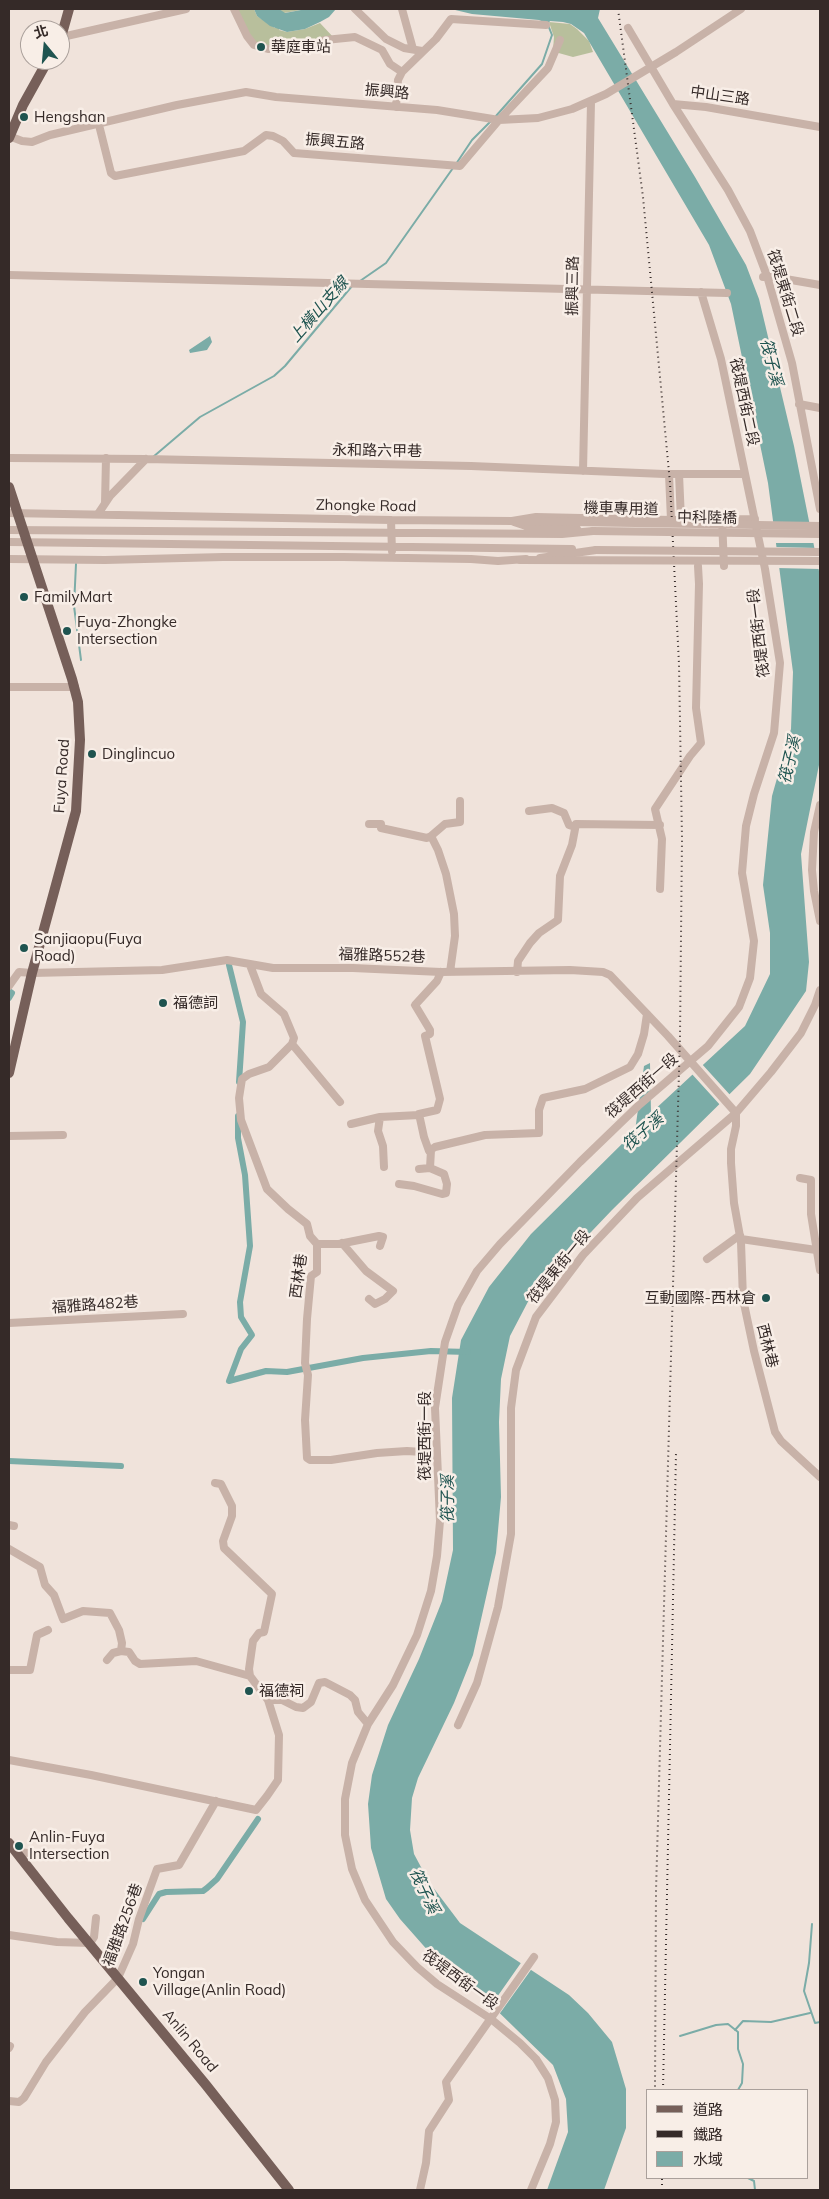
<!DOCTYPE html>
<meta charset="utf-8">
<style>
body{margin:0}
#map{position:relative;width:829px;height:2199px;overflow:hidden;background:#f0e3db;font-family:Mulish,"Noto Sans TC",sans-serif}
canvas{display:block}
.frame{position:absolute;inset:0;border:10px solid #352a28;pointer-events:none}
.legend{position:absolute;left:646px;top:2089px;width:162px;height:90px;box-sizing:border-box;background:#f8eee7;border:1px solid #aaa09b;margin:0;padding:6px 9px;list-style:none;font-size:15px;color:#352a28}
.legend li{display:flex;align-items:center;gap:10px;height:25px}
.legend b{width:25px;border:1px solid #aaa09b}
.north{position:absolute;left:20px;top:20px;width:50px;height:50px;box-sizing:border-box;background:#f8eee7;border:1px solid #aaa09b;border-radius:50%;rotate:343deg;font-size:14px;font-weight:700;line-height:20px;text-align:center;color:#352a28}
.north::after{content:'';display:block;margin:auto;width:18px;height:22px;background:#1f5450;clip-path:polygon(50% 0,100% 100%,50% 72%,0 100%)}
</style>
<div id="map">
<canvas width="829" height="2199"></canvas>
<div class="frame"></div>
<ul class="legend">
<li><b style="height:6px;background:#765f59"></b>道路</li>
<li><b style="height:6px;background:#352a28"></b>鐵路</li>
<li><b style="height:14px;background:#7baca7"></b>水域</li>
</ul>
<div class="north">北</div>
</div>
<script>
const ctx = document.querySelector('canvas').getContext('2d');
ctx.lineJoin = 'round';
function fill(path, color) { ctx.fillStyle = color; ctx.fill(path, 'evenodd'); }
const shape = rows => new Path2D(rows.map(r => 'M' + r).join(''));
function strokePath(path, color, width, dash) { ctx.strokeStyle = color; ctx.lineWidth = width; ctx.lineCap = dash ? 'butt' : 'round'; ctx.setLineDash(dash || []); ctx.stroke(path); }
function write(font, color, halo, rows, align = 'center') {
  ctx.font = font + ' Mulish,"Noto Sans TC",sans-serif'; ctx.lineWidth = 5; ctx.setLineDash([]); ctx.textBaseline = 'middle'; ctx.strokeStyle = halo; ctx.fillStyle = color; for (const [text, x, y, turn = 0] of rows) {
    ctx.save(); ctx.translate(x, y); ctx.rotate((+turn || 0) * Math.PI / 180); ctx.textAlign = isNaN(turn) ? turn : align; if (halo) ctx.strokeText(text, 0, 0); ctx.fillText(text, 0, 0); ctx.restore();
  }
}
const green = shape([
 [235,9,254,9,257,16,275,28,280,11,279,9,306,9,284,13,279,30,287,32,305,29,320,23,334,38,313,43,268,49,254,44],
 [549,22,570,24,577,29,589,41,593,52,573,57,555,52,553,50,554,37]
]);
const water = shape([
 [254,9,279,9,285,13,306,9,336,9,329,17,320,22,305,29,287,32,270,26,257,16],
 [451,9,600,9,598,18,695,177,746,265,759,299,794,446,820,576,820,760,801,854,809,962,806,991,750,1074,612,1210,532,1294,510,1336,501,1379,499,1422,501,1497,496,1553,473,1655,454,1703,418,1778,412,1798,410,1830,414,1854,429,1882,460,1923,569,1995,588,2013,612,2042,626,2089,626,2128,604,2190,547,2190,568,2132,566,2099,553,2065,479,1993,430,1953,400,1919,386,1899,371,1848,368,1804,372,1775,388,1725,419,1659,442,1601,453,1550,452,1398,461,1340,489,1287,531,1234,635,1131,644,1066,650,1063,651,1113,745,1026,770,974,770,933,763,885,772,796,791,729,793,672,768,483,731,304,709,245,584,33,571,24,563,22,550,21,548,24,539,20,472,14],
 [210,336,212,342,207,350,190,353,189,350]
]);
const pier = shape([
 [771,522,812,523,816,543,774,543],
 [774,547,817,548,820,569,777,568],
 [701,1063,731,1096,721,1106,691,1073],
 [523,1960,533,1967,498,2016,490,2007]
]);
const stream = shape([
 [496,116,542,64,552,35,548,25],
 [456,164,472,140,491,121],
 [360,281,386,263,453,168],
 [153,457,200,417,274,376,285,366,352,286],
 [76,564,74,606,81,660],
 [812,1924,809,1963,804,1991,815,2023,820,2022],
 [735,2030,743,2021,771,2022,810,2013],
 [680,2036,716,2025,728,2024,738,2032,738,2049,743,2064,742,2083,738,2090],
 [748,2178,754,2181,755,2190]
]);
const canal = shape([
 [229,965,243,1022,239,1082],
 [9,991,12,993,9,998],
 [238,1116,238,1138,245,1175,250,1246,240,1302,241,1317,252,1335,241,1349,229,1381,266,1371,287,1372,363,1358,431,1351,468,1352],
 [9,1461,121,1466],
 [143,1919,159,1894,166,1892,203,1891,207,1888,217,1879,258,1819]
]);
const minor = shape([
 [234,9,247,36,254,45,268,49,306,47,325,40,355,37,382,50,390,64,402,72],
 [355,9,386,39,404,48,422,51],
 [402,9,413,49],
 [628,28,673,104,706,107,820,127],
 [62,37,186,9],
 [673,104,728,190,750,231,767,276,792,363,820,509],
 [396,107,398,80,402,72,436,39,451,19,546,25],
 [99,125,111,173,115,176,244,151,266,135,273,136,283,141,294,153,460,166,499,120,548,68,560,40],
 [9,136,22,141,32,142,50,135,177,105,246,92,276,97,437,110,499,120,538,118,572,109,606,94,676,52,741,9],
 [9,275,727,293],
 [763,277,774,277,820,285],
 [799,404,820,408],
 [9,458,146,459,471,466,664,474,744,474],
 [583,471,591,102],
 [669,474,671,520],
 [679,474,681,520],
 [105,503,106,458],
 [9,513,391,520,512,521,536,517,671,520,755,519],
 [98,514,110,496,146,459],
 [722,519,724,566],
 [391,520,392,551],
 [514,522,526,526,577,529],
 [9,530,562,534,593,531],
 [9,542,572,549],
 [540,558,596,550],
 [9,559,105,560,223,557,343,557,471,559,498,561,526,559],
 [9,687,75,687],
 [820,805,814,832,812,870,814,891,820,921],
 [529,811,552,808,564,813,569,825,575,827],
 [369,824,381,824,381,828,427,838,431,836],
 [660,889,662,839,655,809,690,756,701,743,696,708,699,584,698,566],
 [250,965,261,994,284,1014,294,1038,292,1044,269,1067,249,1074,242,1079,239,1098,241,1120,267,1189,288,1209,307,1224,310,1236,317,1244,317,1272,311,1276,307,1319,305,1363,308,1375,305,1420,307,1458,310,1460,331,1460,377,1453,407,1451,422,1452,429,1443,436,1437],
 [441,972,437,981,415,1005,430,1030,430,1034,425,1036,440,1099,437,1110,419,1114,424,1137,429,1151,435,1147,485,1135,539,1133,539,1110,543,1098,585,1089,630,1067,638,1054,644,1034,647,1014],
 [450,972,455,936,454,914,446,874,438,850,431,836,445,824,460,822,460,801],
 [517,972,518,961,530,943,539,933,558,920,560,876,572,845,576,824,660,825],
 [9,986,19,972,32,973,162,970,227,960,273,968,353,968,441,972,570,970,603,972,610,975,668,1036,736,1113],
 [292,1044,340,1102],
 [736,1113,736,1126,731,1149,731,1163,734,1203,741,1242,743,1299,754,1351,775,1432,781,1441,820,1477],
 [380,1117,378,1131,383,1146,384,1167],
 [351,1124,380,1117,419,1115],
 [9,1136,63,1135],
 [419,1169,430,1168],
 [800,1178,811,1180,811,1214,820,1270],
 [399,1184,414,1186,442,1194,446,1193,447,1184,444,1174,430,1168,431,1150],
 [741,1239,816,1250],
 [342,1243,366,1271,393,1291,385,1299,375,1304,369,1299],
 [317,1244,339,1244,379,1236,383,1237,380,1246],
 [707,1259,740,1235],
 [9,1323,183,1314],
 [9,1525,14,1526],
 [9,1549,40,1567,45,1585,54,1595,63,1619,83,1611,110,1613,119,1630,122,1643,121,1651],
 [107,1660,113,1653,121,1651,129,1652,135,1661,140,1664,196,1661,250,1676],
 [9,1670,30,1670,37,1635,48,1630],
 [268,1700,282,1700,296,1707,303,1708,311,1702,319,1683,325,1682,350,1695,355,1700,358,1712,368,1724],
 [458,1725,477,1683,498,1607,511,1534,511,1408,516,1370,536,1317,583,1255,637,1198,736,1113,771,1072,801,1033,815,1005,820,990],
 [9,1760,91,1775,256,1810,267,1796,278,1780,279,1735,268,1700,250,1676,249,1669,253,1641,259,1633,264,1632,272,1594,224,1548,223,1541,232,1516,232,1506,221,1484,215,1483],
 [17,1852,63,1856],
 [9,1935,57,1942,90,1943,94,1937,96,1918],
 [9,2048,10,2046],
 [9,2101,19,2102,24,2098,46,2062,85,2012,118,1978,133,1944,139,1919,157,1869,179,1865,216,1801],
 [420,2190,426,2163,429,2131,449,2100,446,2082,534,1957],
 [531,2190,550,2144,556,2122,555,2100,548,2078,536,2059,520,2043,491,2019,437,1984,417,1967,393,1942,365,1900,352,1869,345,1835,345,1799,352,1763,368,1724,393,1685,417,1635,431,1591,437,1556,440,1521,435,1408,445,1342,458,1305,477,1271,500,1244,580,1162,638,1106,708,1046,739,1007,750,978,754,941,742,873,746,826,754,794,774,733,780,663,765,569,721,359,701,292]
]);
const major = shape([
 [60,41,69,9],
 [9,138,23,105,48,60],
 [9,487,72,679,78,702,80,740,76,811,32,973,9,1073],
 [9,1843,68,1918,206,2085,289,2190]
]);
const rail = shape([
 [618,9,643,197,670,483,679,664,682,839,680,1036,656,1891,655,2090],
 [663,2090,676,1453],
 [662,2190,662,2178]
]);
const minorBridge = shape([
 [512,521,820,526],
 [593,531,820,534],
 [596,550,820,552],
 [520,560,820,561]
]);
const markers = [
 [261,47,5,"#1f5450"],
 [24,117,5,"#1f5450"],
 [24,597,5,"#1f5450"],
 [67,631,5,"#1f5450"],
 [92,754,5,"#1f5450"],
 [24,948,5,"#1f5450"],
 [163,1003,5,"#1f5450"],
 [766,1298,5,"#1f5450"],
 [249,1691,5,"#1f5450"],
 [19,1846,5,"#1f5450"],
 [143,1982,5,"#1f5450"]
];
const poiNames = [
 ["華庭車站",271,47],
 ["Hengshan",34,117],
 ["FamilyMart",34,597],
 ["Fuya-Zhongke",77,622],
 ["Intersection",77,639],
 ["Dinglincuo",102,754],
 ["Sanjiaopu(Fuya",34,939],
 ["Road)",34,956],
 ["福德詞",173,1003],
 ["互動國際-西林倉",756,1298,"right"],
 ["福德祠",259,1691],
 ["Anlin-Fuya",29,1837],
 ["Intersection",29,1854],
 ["Yongan",153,1973],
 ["Village(Anlin Road)",153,1990]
];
const streetNames = [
 ["振興路",387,92,5],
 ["中山三路",720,96,8],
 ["振興五路",335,142,5],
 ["振興三路",573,286,-89],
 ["筏堤東街二段",785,293,73],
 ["筏堤西街二段",744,402,78],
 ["永和路六甲巷",377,451,1],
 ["Zhongke Road",366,506,1],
 ["機車專用道",621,509,1],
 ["中科陸橋",707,518,1],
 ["筏堤西街一段",759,633,-97],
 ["Fuya Road",62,776,-86],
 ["福雅路552巷",382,956,2],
 ["筏堤西街一段",642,1086,-41],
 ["筏堤東街一段",559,1267,-51],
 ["西林巷",299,1276,-82],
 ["福雅路482巷",95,1305,-4],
 ["西林巷",767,1346,76],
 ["筏堤西街一段",425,1436,-90],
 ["福雅路256巷",123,1925,-70],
 ["筏堤西街一段",460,1980,36],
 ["Anlin Road",190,2041,50]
];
const waterNames = [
 ["上橫山支線",319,310,-49],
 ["筏子溪",771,362,76],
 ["筏子溪",790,760,-77],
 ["筏子溪",643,1132,-41],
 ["筏子溪",448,1499,-90],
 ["筏子溪",424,1891,65]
];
fill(green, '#b8bf9c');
fill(water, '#7baca7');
fill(pier, '#f0e3db');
strokePath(stream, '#7baca7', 2);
strokePath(canal, '#7baca7', 6);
strokePath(minor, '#c8b2a8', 8);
strokePath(major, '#765f59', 10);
strokePath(rail, '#352a28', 2, [1, 4]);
strokePath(minorBridge, '#c8b2a8', 8);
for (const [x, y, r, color] of markers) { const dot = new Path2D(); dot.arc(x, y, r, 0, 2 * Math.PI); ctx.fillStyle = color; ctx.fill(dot); strokePath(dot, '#f8eee7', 2); }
write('15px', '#352a28', '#f8eee7', poiNames, 'left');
write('15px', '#352a28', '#f8eee7', streetNames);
write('italic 16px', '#1f5450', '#f8eee7', waterNames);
</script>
